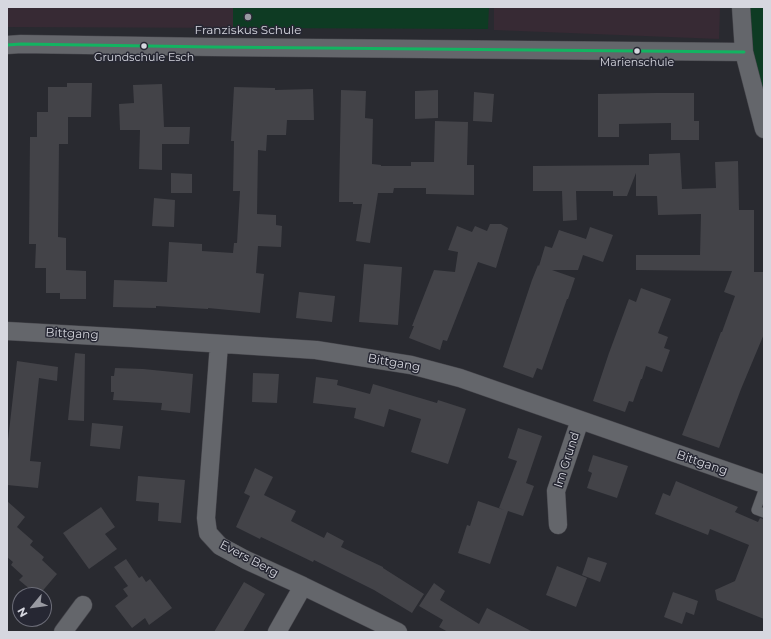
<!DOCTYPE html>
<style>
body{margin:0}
#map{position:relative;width:771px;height:639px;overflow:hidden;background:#292a30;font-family:Montserrat,sans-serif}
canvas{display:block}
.frame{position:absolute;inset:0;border:8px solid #d6d7df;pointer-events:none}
.north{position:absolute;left:12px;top:587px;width:40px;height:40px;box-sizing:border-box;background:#262733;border:1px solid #6c6d78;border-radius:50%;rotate:241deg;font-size:11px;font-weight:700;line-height:16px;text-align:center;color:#d6d7df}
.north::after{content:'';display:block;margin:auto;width:14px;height:18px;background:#999aa2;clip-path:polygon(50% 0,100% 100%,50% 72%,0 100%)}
</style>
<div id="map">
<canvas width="771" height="639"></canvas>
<div class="frame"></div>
<div class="north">N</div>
</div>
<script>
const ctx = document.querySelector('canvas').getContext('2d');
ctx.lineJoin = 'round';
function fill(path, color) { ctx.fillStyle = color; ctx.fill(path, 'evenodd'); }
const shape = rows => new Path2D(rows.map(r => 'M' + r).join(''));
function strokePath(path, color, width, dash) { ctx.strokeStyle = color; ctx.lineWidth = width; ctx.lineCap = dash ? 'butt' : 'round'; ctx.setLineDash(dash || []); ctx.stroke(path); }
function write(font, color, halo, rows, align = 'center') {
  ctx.font = font + ' Montserrat,sans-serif'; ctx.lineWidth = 3; ctx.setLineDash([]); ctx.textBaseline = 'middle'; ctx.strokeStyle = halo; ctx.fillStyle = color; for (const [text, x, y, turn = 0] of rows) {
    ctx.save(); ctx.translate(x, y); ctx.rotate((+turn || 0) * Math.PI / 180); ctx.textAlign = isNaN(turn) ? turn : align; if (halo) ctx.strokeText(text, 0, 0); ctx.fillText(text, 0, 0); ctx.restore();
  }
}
const education = shape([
 [7,7,489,7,488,29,7,27],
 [494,7,720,7,719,39,494,30]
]);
const green = shape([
 [233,7,489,7,488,29,233,28],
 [741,7,764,7,764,96]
]);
const building = shape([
 [67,83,92,83,91,117,68,117,68,144,59,144,58,237,66,238,66,270,86,271,86,299,60,299,60,293,46,293,46,268,35,268,36,244,29,244,30,137,37,137,37,112,48,112,48,87,67,87],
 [162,84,164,127,190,127,189,144,162,144,162,170,139,169,140,130,120,130,119,104,134,103,133,85],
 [234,87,275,88,275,90,313,89,314,120,287,120,286,135,267,135,266,151,258,150,257,214,276,215,276,225,282,226,281,247,258,246,256,273,264,274,260,313,208,308,208,309,156,306,156,308,113,307,114,280,167,282,169,242,202,244,202,251,233,253,234,243,237,243,240,191,233,191,234,141,231,141],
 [341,90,366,91,365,118,373,119,372,164,381,165,381,166,411,166,411,162,434,162,435,121,468,122,467,165,474,165,474,195,426,194,426,188,394,188,393,193,378,193,370,243,356,241,362,204,353,204,353,202,339,202],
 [438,90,438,118,415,119,415,91],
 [474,92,494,94,492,122,473,121],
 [656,93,694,93,694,121,699,121,699,140,671,140,671,123,619,124,619,137,598,137,598,94],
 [680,153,682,189,716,188,715,162,738,161,739,210,754,210,754,272,764,272,764,334,741,389,719,448,682,435,721,332,722,332,735,296,724,292,732,271,636,270,636,255,700,255,701,214,658,215,657,196,636,196,636,173,627,196,613,196,613,191,576,191,577,220,563,221,562,191,533,191,533,166,649,165,649,154],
 [171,173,192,174,192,193,171,193],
 [154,198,175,200,174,227,152,226],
 [490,224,501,224,508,228,496,268,478,262,447,341,443,340,440,350,409,338,414,326,412,326,434,270,455,272,458,252,448,250,457,226,472,232,475,226,487,231],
 [590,227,613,235,603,262,583,255,578,270,552,270,575,278,568,299,567,299,542,370,537,368,533,378,503,367,532,280,538,265,539,266,545,246,552,248,559,230,586,239],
 [364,264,402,267,398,325,359,322],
 [641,288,671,299,658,333,668,337,664,348,670,350,662,372,646,366,642,379,641,379,633,402,629,401,625,412,593,401,609,353,629,299,636,302],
 [299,292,335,296,332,322,296,318],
 [75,353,85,354,84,421,68,420],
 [17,361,58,367,57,381,39,378,30,461,41,462,38,488,7,485,7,449],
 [115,368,143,369,193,374,190,413,161,410,162,403,113,400,114,392,111,392,111,376,114,376],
 [253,373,279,374,277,403,252,402],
 [316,377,338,380,337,385,370,394,373,384,437,403,438,400,466,409,448,464,411,452,421,419,389,409,384,427,354,418,356,408,313,403],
 [92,423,123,426,120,449,90,446],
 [518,428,542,436,526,483,534,486,523,516,508,511,490,564,458,553,467,525,470,526,478,501,504,510,499,508,517,461,508,458],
 [593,455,628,466,617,498,587,488,592,473,588,471],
 [255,468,273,477,264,495,296,511,291,521,324,538,327,532,344,541,341,547,383,567,383,568,424,594,412,613,374,590,314,560,313,562,261,537,260,539,236,527,250,496,244,493],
 [138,476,185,480,181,523,158,521,159,503,136,501],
 [676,481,738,507,735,512,758,522,760,518,764,519,764,619,717,600,715,590,735,581,749,545,710,529,708,535,655,514,663,493,670,496],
 [7,501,25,517,17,527,33,541,30,545,44,557,42,560,57,574,39,595,37,595,19,580,23,576,11,565,13,562,7,557],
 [101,507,115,527,105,534,117,549,89,569,63,533],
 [588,557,607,563,600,582,582,575],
 [126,559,139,578,142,576,146,582,150,579,172,608,149,625,145,618,132,628,115,606,128,596,123,589,128,586,114,567],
 [557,566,587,578,576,607,546,595],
 [244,582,265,594,246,627,243,632,214,632],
 [434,583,445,591,440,600,479,624,487,608,533,632,448,632,439,627,443,620,419,606],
 [673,592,698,601,694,615,686,612,682,624,664,617]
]);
const service = shape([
 [764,488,756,510,764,513]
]);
const minor = shape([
 [741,7,744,52,764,129],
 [7,45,21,44,212,47,744,52],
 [7,331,132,338,316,350,411,365,460,378,764,484],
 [219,344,206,518,208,533,220,546,246,560,303,586,398,632],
 [558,525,556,491,580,420],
 [63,632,83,605],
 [277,632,303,586]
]);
const bus1 = shape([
 [7,45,21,44,212,47,744,52]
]);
const markers = [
 [248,17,4,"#999aa2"],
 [144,46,3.5,"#d6d7df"],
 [637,51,3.5,"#d6d7df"]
];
const busNames = [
 ["Grundschule Esch",144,58],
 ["Marienschule",637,63]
];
const poiNames = [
 ["Franziskus Schule",248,30]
];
const streetNames = [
 ["Bittgang",72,334,3],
 ["Bittgang",394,363,10],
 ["Im Grund",567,460,-72],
 ["Bittgang",702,463,19],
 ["Evers Berg",249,559,28]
];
fill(education, '#372a34');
fill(green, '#0e3b23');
fill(building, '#434348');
strokePath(service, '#46464c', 10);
strokePath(minor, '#46464c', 19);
strokePath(service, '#64666b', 9);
strokePath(minor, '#64666b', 18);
strokePath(bus1, '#13b361', 3);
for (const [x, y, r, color] of markers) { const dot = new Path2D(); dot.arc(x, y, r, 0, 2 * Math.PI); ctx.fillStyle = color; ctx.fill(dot); strokePath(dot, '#262733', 1.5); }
write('11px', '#d6d7df', '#262733', busNames);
write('12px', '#d6d7df', '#262733', poiNames);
write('12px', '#d6d7df', '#262733', streetNames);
</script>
